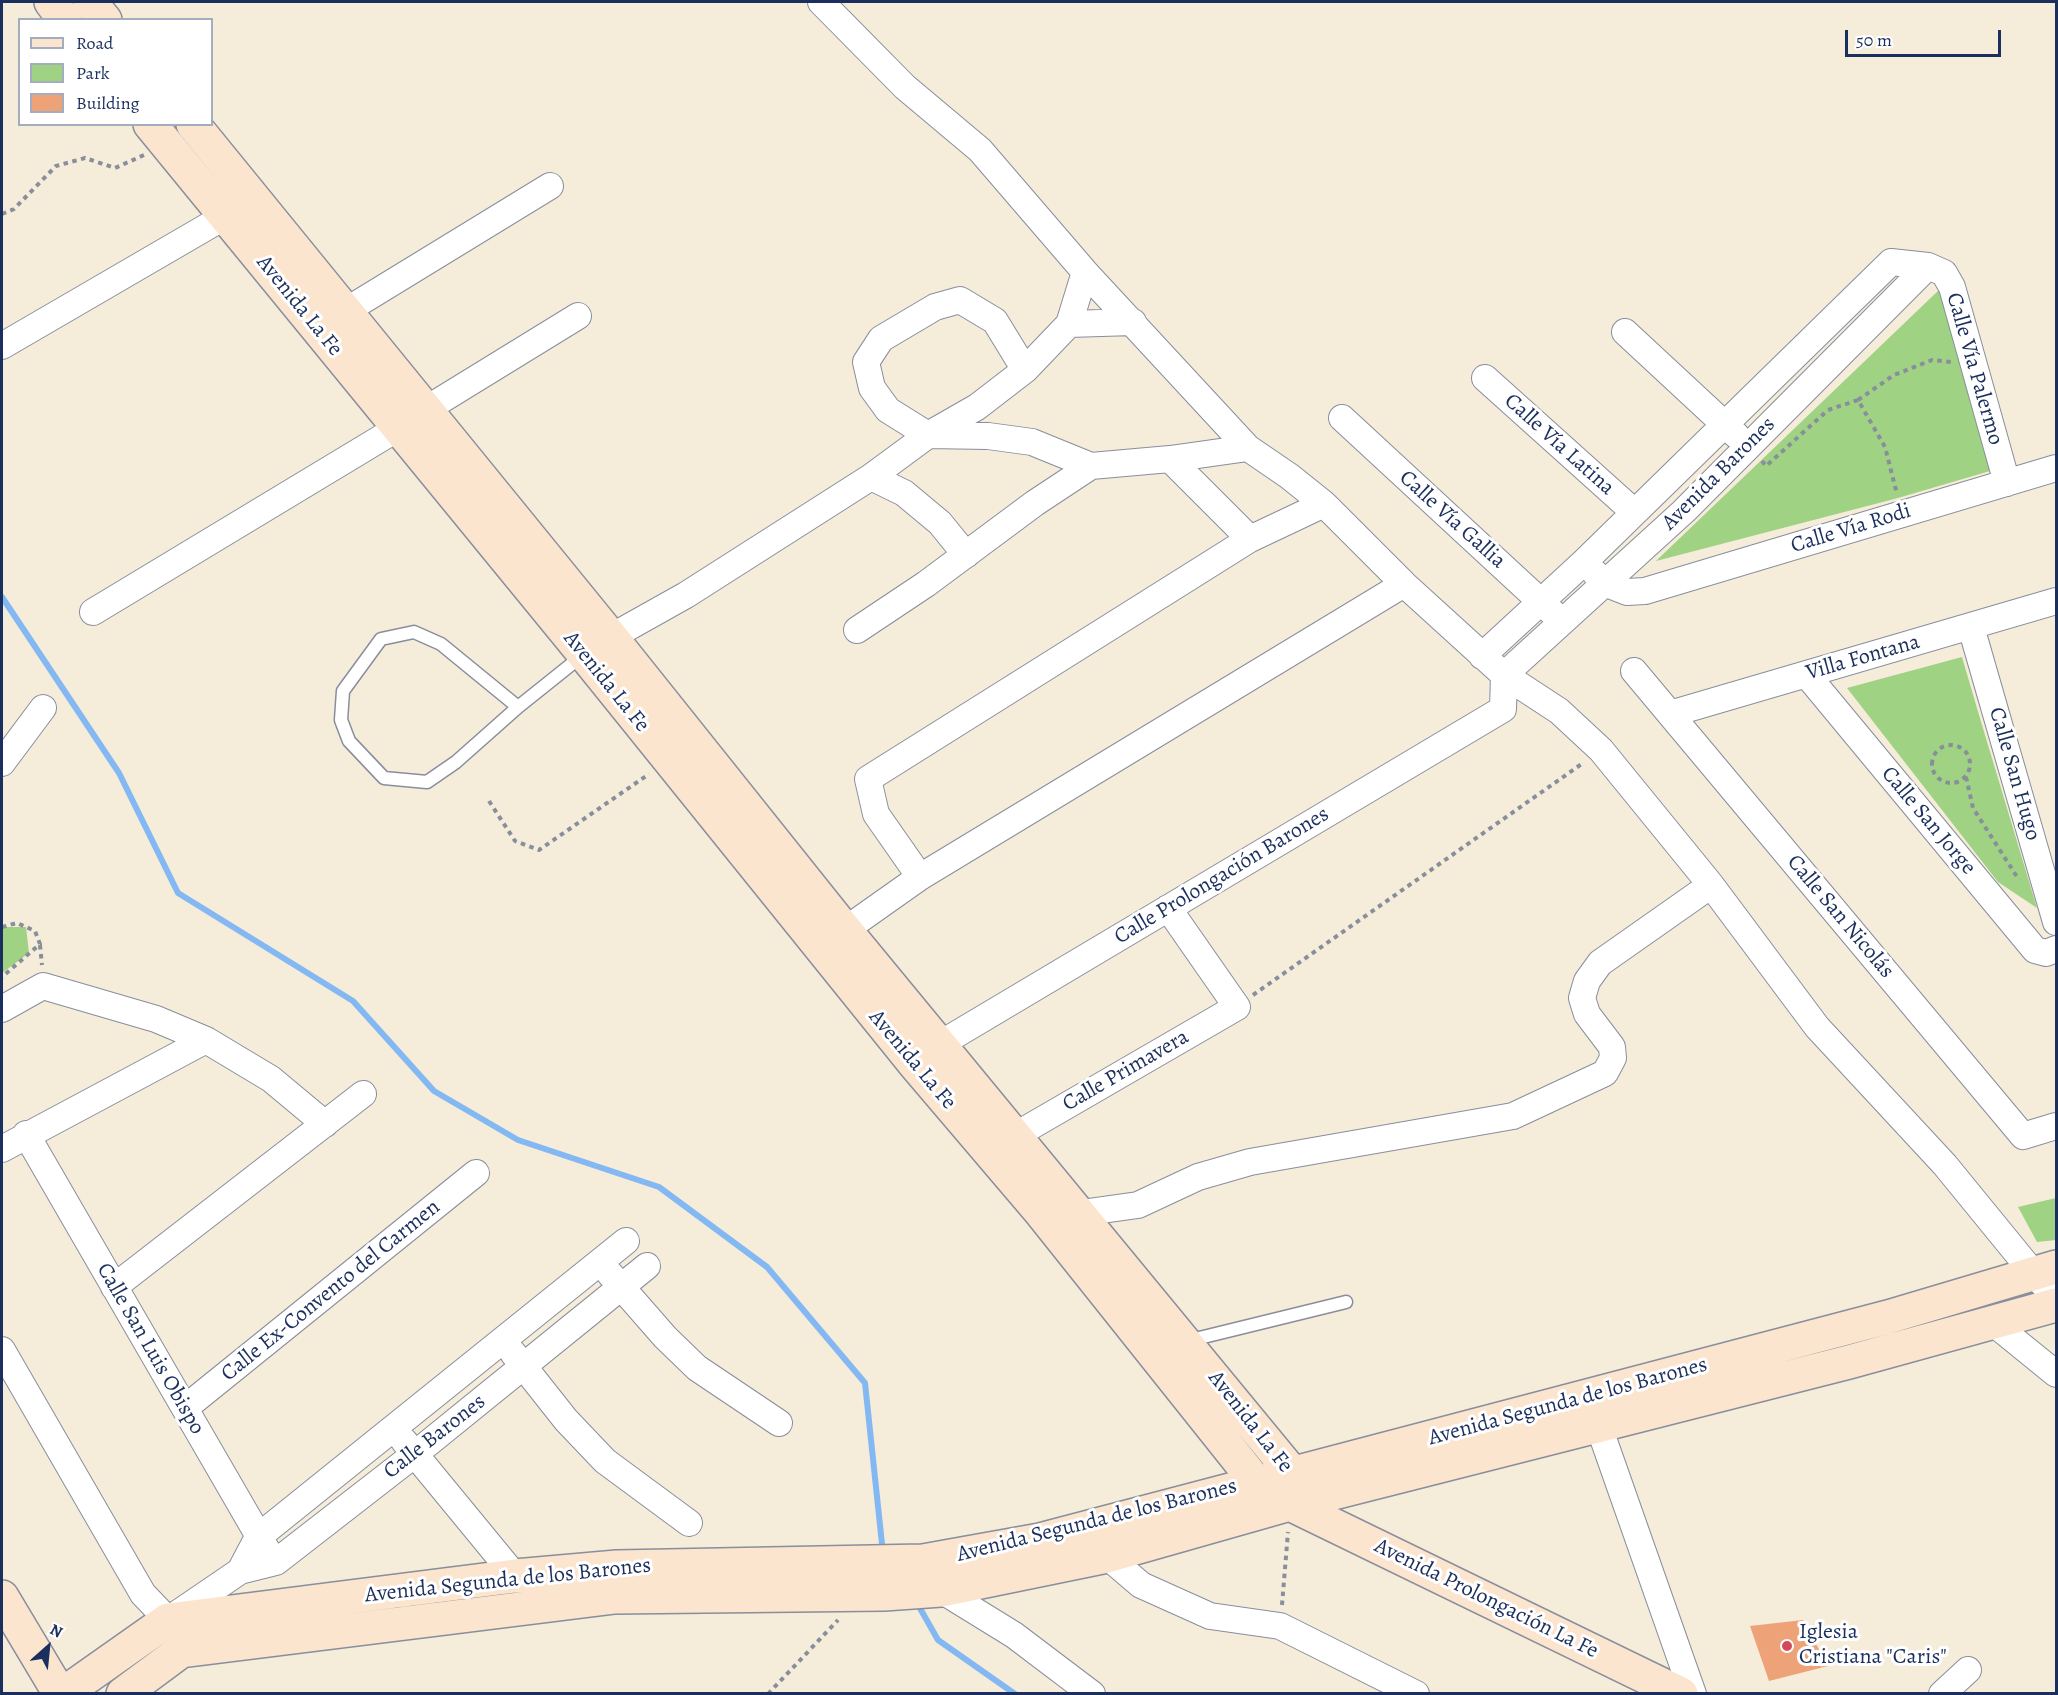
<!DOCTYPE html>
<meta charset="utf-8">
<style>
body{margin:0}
#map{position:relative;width:2058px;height:1695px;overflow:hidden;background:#f5ecda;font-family:Alegreya,serif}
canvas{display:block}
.frame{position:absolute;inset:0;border:3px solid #1b2f5e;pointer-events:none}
.legend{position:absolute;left:18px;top:18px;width:195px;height:108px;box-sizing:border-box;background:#fff;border:2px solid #a4acbf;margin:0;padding:8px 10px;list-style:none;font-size:18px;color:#1b2f5e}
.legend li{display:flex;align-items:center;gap:12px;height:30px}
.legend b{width:30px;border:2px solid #a4acbf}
.north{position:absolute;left:18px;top:1617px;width:60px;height:60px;-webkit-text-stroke:4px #fff;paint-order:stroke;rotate:27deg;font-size:16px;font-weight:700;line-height:24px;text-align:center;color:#1b2f5e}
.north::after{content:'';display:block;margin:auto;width:21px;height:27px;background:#1b2f5e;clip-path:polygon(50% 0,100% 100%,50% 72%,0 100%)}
.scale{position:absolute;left:1845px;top:30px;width:156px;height:27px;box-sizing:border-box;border:3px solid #1b2f5e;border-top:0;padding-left:8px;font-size:18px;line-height:21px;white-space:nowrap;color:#1b2f5e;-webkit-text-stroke:4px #fff;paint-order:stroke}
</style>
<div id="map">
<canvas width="2058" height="1695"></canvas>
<div class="frame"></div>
<ul class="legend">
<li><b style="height:8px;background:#fce5cf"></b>Road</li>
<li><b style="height:16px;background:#9fd282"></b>Park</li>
<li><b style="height:16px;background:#eea278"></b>Building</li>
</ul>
<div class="north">N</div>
<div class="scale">50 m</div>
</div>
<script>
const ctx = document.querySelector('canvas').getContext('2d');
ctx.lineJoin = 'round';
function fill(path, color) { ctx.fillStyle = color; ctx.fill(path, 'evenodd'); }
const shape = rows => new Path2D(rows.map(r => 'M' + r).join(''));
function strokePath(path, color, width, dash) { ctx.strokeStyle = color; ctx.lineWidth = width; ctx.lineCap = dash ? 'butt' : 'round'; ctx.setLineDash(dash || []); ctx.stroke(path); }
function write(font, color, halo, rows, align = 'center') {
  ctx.font = font + ' Alegreya,serif'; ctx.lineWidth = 6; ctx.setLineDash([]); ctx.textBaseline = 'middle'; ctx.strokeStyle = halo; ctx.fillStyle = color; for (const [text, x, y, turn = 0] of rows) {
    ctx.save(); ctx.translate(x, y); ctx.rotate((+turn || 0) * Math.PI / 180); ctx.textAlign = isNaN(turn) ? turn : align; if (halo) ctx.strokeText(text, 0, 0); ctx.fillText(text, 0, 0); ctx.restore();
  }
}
const green = shape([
 [1940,289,1971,383,1990,471,1898,498,1656,561],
 [1962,657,1979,715,2037,908,1998,882,1847,688],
 [2,927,26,927,29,953,2,973],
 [2056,1198,2056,1240,2037,1242,2018,1207]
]);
const stream = shape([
 [2,597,119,773,178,893,353,1001,434,1091,518,1140,659,1187,767,1267,865,1383,882,1544],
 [917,1603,938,1640,1015,1694]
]);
const building = shape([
 [1803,1620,1828,1666,1769,1681,1750,1626]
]);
const path = shape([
 [2,214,14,209,56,166,85,158,115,168,144,155],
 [1858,400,1894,375,1932,360,1951,362],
 [1762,461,1766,466,1828,410,1858,400,1885,447,1897,494],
 '1932 764a19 19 0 1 1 38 0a19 19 0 1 1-38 0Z',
 [1966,777,1973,808,2019,880],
 [489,801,515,841,539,850,649,774],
 [2,927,17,923,35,931,40,944,2,977],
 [40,945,42,965],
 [1253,995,1583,763],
 [1282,1605,1288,1532],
 [768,1694,838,1620]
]);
const lane = shape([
 [518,707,441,644,414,632,381,639,343,691,341,720,349,741,384,778,427,782,456,762,518,707,583,655],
 [1187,1341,1346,1302]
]);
const street = shape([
 [821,2,905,87,980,150,1085,272,1248,448,1289,476,1324,504,1404,584,1504,675,1559,711,1601,750,1711,885,1817,1027,1945,1165,2034,1274,2056,1298],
 [344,312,550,186],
 [1069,324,1133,322],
 [1625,332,1736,435],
 [2,346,241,207],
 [1025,370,995,321,960,300,935,307,881,339,866,362,872,388,888,410,928,435,988,436,1032,442,1091,466,1170,459],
 [1485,378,1633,511],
 [425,410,578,316],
 [1342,418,1553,613],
 [1248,448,1170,459,1250,539],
 [871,477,904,493,940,523,966,555],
 [1595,573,1604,583,1627,592,1645,591,2056,468],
 [93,612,398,428],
 [1971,627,2056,922],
 [857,630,926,584,1035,503,1091,466],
 [595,646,686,595,871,477,928,435,977,407,1025,370,1069,324,1085,272],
 [1482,656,1584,562,1891,262,1928,266,1944,273,1952,287,2007,483],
 [1634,671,2023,1136,2056,1126],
 [1807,675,2035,950,2046,953,2056,949],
 [1670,714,2056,601],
 [2,763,43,708],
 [920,877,876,814,868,779,1250,539,1324,504],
 [845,930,920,877,1404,584],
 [2,1009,43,986,156,1019,206,1040,271,1079,325,1124],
 [925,1053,1503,709,1504,675,1684,511,1928,266],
 [26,1134,268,1552],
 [1016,1135,1237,1007,1168,908],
 [2,1149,206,1040],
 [1065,1212,1081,1213,1138,1205,1198,1177,1250,1162,1513,1116,1605,1073,1613,1058,1612,1047,1587,1014,1582,998,1587,981,1600,963,1711,885],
 [610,1274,665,1337,697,1368,779,1423],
 [114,1287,363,1094],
 [1992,1322,2056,1374],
 [2,1350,143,1594,168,1620,175,1636],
 [513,1353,566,1420,605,1461,689,1523],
 [185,1408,476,1173],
 [1598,1424,1693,1694],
 [404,1441,515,1576],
 [1107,1556,1141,1585,1210,1616,1280,1626,1416,1694],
 [240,1571,258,1537,626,1241],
 [941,1590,1014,1635,1092,1694],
 [171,1618,240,1571,276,1562,415,1454,647,1266],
 [1942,1694,1968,1670]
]);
const secondary = shape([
 [51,2,65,20],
 [90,2,105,20],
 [150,124,584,654,913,1062,1039,1210,1256,1482,1290,1504,1681,1694],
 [193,124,610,636,845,930,1294,1475,1292,1493],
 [2,1597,60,1694],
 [63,1694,168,1620,515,1576,617,1567,923,1561,1040,1540,1888,1317,2056,1267],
 [123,1694,181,1651,615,1597,884,1594,941,1590,1107,1556,1290,1504,1849,1362,2056,1305]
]);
const markers = [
 [1787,1646,6,"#d1495b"]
];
const streetNames = [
 ["Avenida La Fe",299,306,51],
 ["Calle Vía Palermo",1974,369,74],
 ["Calle Vía Latina",1559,445,42],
 ["Avenida Barones",1719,474,-45],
 ["Calle Vía Gallia",1452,520,42],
 ["Calle Vía Rodi",1851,529,-17],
 ["Villa Fontana",1863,658,-16],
 ["Avenida La Fe",606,682,51],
 ["Calle San Hugo",2014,774,74],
 ["Calle San Jorge",1928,821,50],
 ["Calle Prolongación Barones",1222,876,-31],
 ["Calle San Nicolás",1840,917,50],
 ["Avenida La Fe",912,1060,50],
 ["Calle Primavera",1126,1071,-30],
 ["Calle Ex-Convento del Carmen",331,1291,-39],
 ["Calle San Luis Obispo",150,1349,60],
 ["Avenida Segunda de los Barones",1568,1402,-15],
 ["Avenida La Fe",1250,1422,52],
 ["Calle Barones",435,1437,-38],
 ["Avenida Segunda de los Barones",1097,1521,-14],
 ["Avenida Segunda de los Barones",508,1581,-6],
 ["Avenida Prolongación La Fe",1486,1599,26]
];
const poiNames = [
 ["Iglesia",1799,1633],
 ["Cristiana \"Caris\"",1799,1658]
];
fill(green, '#9fd282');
strokePath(stream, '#84b8f2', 6);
fill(building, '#eea278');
strokePath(lane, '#888e9c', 15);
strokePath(street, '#888e9c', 28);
strokePath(secondary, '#888e9c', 36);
strokePath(path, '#888e9c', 4, [4.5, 4.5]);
strokePath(lane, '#fff', 12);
strokePath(street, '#fff', 26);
strokePath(secondary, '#fce5cf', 33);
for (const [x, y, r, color] of markers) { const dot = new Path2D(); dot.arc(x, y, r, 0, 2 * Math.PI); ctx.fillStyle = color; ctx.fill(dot); strokePath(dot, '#fff', 2); }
write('22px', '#1b2f5e', '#fff', streetNames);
write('22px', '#1b2f5e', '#fff', poiNames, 'left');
</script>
